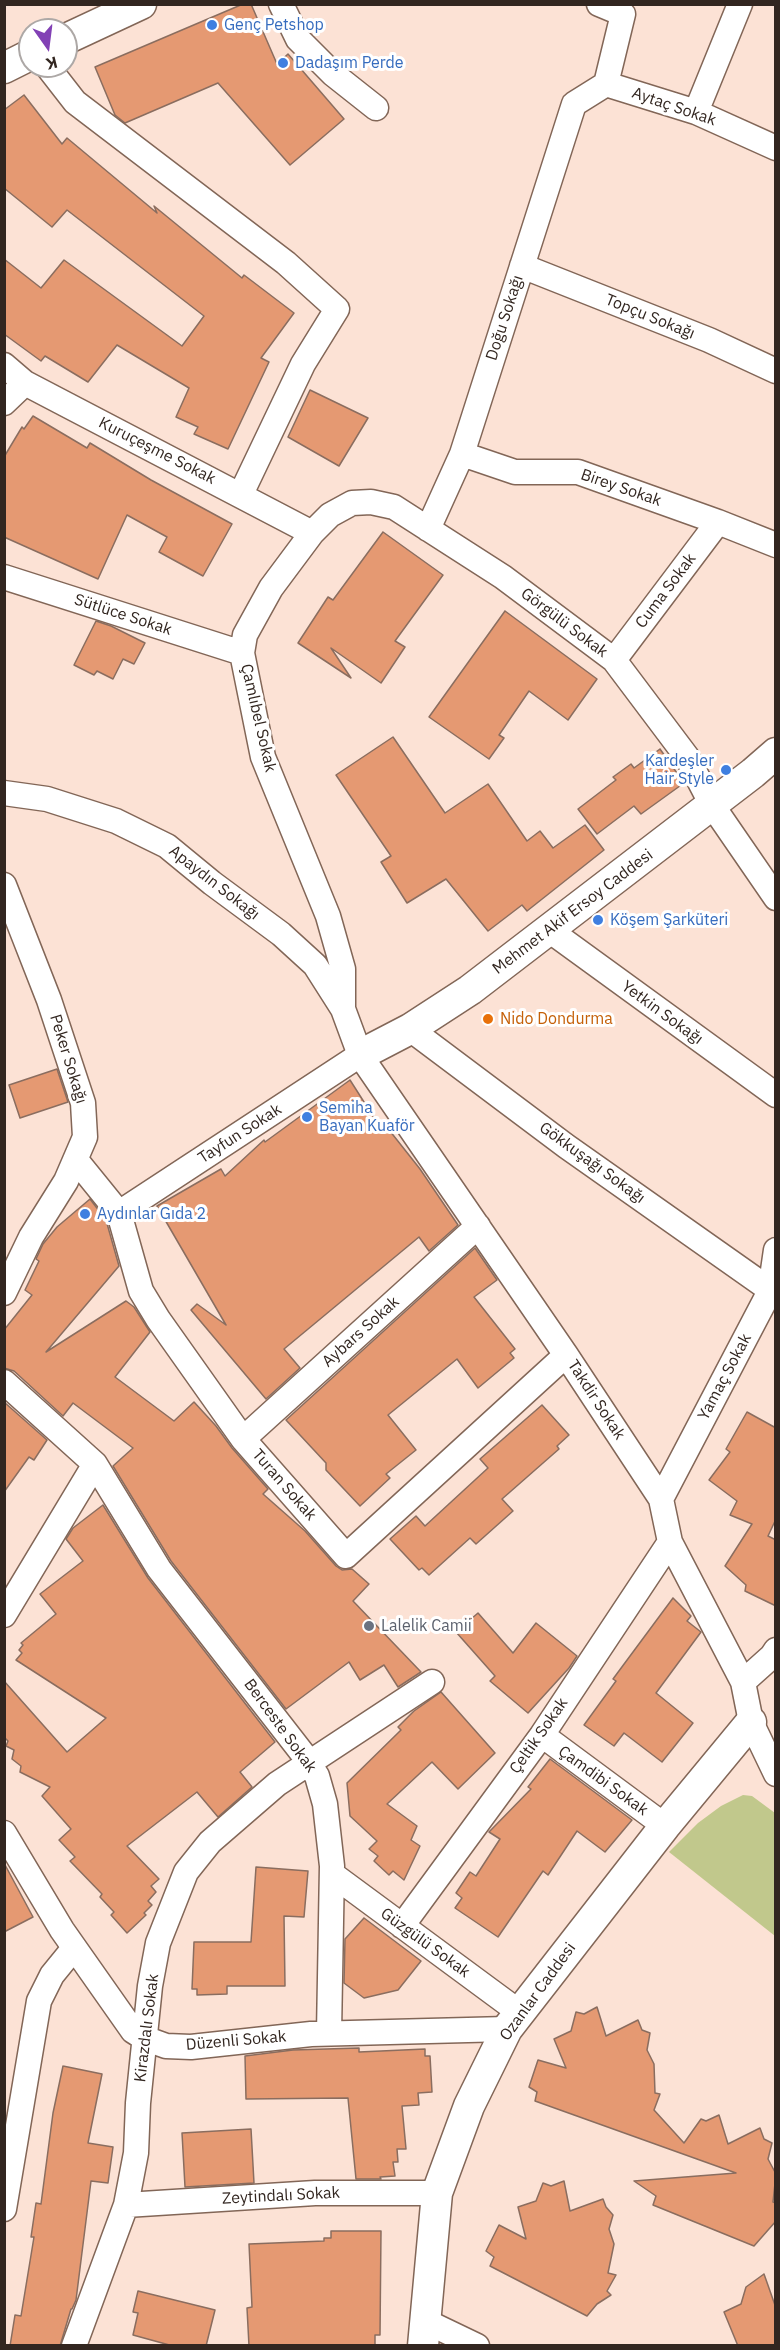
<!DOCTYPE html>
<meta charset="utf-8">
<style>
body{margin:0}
#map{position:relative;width:780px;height:2350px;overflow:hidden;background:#fce2d5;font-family:"IBM Plex Sans",sans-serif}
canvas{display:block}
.frame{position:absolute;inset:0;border:6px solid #322620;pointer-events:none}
.north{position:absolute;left:18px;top:18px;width:60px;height:60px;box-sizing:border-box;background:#fff;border:2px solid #ada8a6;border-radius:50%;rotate:166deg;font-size:16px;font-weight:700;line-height:24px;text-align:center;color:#322620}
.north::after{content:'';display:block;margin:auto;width:21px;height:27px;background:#8241b5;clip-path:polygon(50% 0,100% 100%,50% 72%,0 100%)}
</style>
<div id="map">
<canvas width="780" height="2350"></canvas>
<div class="frame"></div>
<div class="north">K</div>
</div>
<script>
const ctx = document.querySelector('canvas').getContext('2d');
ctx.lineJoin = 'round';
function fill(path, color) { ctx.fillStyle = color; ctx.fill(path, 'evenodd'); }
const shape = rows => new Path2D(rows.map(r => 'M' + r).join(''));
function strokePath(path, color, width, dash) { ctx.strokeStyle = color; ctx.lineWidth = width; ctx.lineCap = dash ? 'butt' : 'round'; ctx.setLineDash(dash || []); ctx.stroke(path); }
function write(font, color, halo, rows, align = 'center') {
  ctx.font = font + ' "IBM Plex Sans",sans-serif'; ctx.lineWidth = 6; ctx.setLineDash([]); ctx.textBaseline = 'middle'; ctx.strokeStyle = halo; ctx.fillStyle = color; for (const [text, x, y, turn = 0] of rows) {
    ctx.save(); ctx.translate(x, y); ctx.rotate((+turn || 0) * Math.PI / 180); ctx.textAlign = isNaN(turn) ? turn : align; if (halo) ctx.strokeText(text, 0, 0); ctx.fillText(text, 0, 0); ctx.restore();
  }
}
const green = shape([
 [743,1795,752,1796,775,1813,775,1936,669,1852,698,1823,721,1806]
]);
const building = shape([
 [243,4,251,4,277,64,288,54,344,119,290,165,218,83,125,123,115,115,95,67,243,4],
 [24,95,62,144,67,138,157,213,154,206,242,278,244,275,294,313,261,358,269,362,228,449,194,434,198,427,176,417,189,388,117,345,88,382,45,356,41,361,4,334,4,259,41,288,64,260,182,346,204,316,67,210,52,227,4,188,4,110,24,95],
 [310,390,368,418,339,466,288,437,310,390],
 [33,416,87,448,90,443,151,480,232,524,203,576,159,552,167,537,127,515,98,579,4,537,4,457,22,427,24,429,33,416],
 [383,532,443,575,395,641,405,647,381,683,331,648,351,678,298,643,328,597,333,600,383,532],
 [505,611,597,679,568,720,529,691,499,735,504,738,489,759,429,717,505,611],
 [96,621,111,626,145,643,134,664,123,659,113,679,97,671,94,675,74,665,96,621],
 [393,737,445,813,488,784,527,841,540,831,553,848,585,825,604,850,527,911,522,905,488,931,446,879,407,903,381,862,391,856,336,775,393,737],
 [660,749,684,783,641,814,634,806,597,834,578,809,616,780,613,777,631,764,634,768,660,749],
 [57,1069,68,1102,20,1118,9,1085,57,1069],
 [350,1080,378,1124,382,1121,420,1169,458,1225,429,1251,419,1237,284,1349,300,1368,266,1399,191,1310,197,1304,226,1325,157,1206,221,1169,225,1176,264,1140,265,1142,350,1080],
 [90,1199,106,1220,119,1266,46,1352,126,1301,134,1307,150,1332,115,1377,174,1421,194,1402,216,1426,232,1448,268,1489,263,1494,305,1531,336,1566,342,1570,352,1569,369,1584,353,1601,421,1672,398,1687,384,1665,360,1680,349,1662,286,1709,171,1561,113,1466,133,1448,73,1403,63,1416,14,1371,4,1368,4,1330,32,1295,25,1290,39,1261,36,1259,43,1244,57,1227,90,1199],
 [475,1248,497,1280,474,1297,515,1349,510,1353,514,1358,478,1388,457,1359,388,1415,416,1450,386,1474,390,1478,360,1506,326,1470,326,1463,286,1420,475,1248],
 [4,1402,47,1440,34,1460,29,1457,4,1492,4,1402],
 [542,1405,569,1435,557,1446,559,1449,502,1499,513,1511,476,1544,470,1538,429,1575,422,1568,419,1570,390,1539,416,1516,425,1526,488,1468,480,1459,542,1405],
 [747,1412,776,1428,776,1519,768,1536,776,1540,776,1606,745,1591,746,1585,725,1566,752,1524,730,1515,737,1501,709,1480,730,1452,726,1449,747,1412],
 [103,1505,148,1578,275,1742,240,1772,252,1787,218,1817,197,1792,127,1846,159,1879,151,1886,156,1892,148,1901,152,1905,144,1913,146,1915,127,1933,111,1915,114,1912,100,1897,102,1894,70,1861,75,1857,59,1840,71,1829,42,1796,50,1787,20,1772,21,1766,12,1759,14,1750,6,1746,8,1741,4,1737,4,1681,67,1752,106,1718,16,1660,22,1653,19,1650,23,1645,21,1643,56,1614,40,1594,83,1561,66,1539,73,1528,103,1505],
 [673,1598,691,1616,687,1621,701,1632,656,1693,693,1723,662,1762,624,1733,614,1746,584,1725,616,1681,613,1679,673,1598],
 [478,1613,513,1653,536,1623,577,1656,569,1668,528,1713,490,1681,495,1676,456,1632,478,1613],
 [441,1692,495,1753,458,1789,432,1762,387,1804,417,1826,411,1840,420,1846,404,1880,393,1871,389,1875,374,1861,378,1856,369,1849,377,1841,350,1816,347,1783,401,1730,398,1727,414,1711,441,1692],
 [550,1759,632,1820,605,1852,577,1831,548,1875,543,1871,498,1937,455,1908,462,1898,456,1893,470,1872,476,1876,500,1839,489,1832,531,1789,528,1787,550,1759],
 [4,1863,33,1917,4,1932,4,1863],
 [256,1867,308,1871,304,1917,284,1916,285,1986,227,1986,227,1994,197,1995,197,1989,192,1989,194,1942,251,1942,256,1867],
 [364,1918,421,1961,398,1990,364,1998,344,1983,345,1939,364,1918],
 [597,2007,606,2036,638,2020,642,2030,650,2033,647,2050,654,2064,655,2093,660,2094,654,2110,684,2143,701,2119,706,2121,719,2115,728,2144,760,2128,764,2139,772,2143,768,2159,776,2174,773,2202,776,2203,776,2221,754,2246,653,2205,656,2196,634,2181,736,2173,535,2101,537,2092,529,2087,538,2060,566,2068,554,2039,571,2031,576,2012,584,2014,597,2007],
 [359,2048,359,2052,425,2049,425,2056,430,2056,432,2092,418,2093,419,2105,402,2106,406,2149,397,2149,398,2162,393,2162,395,2176,380,2177,381,2179,356,2179,348,2098,246,2099,245,2056,293,2050,359,2048],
 [63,2066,102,2074,88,2143,113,2147,108,2183,91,2181,76,2300,72,2309,71,2309,60,2346,10,2346,15,2315,21,2316,34,2237,31,2237,36,2203,41,2204,53,2113,63,2066],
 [251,2129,254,2183,185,2187,182,2133,251,2129],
 [564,2181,570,2211,603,2199,606,2207,613,2215,609,2229,614,2244,608,2273,616,2275,607,2291,611,2295,597,2304,587,2316,490,2266,494,2257,486,2251,499,2225,526,2239,518,2207,536,2201,543,2183,551,2186,564,2181],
 [331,2231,381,2231,380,2335,375,2335,375,2346,249,2346,247,2308,252,2307,249,2244,324,2241,324,2238,331,2238,331,2231],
 [764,2274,776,2308,776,2346,738,2346,724,2312,741,2304,746,2287,764,2274],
 [138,2291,215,2310,206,2346,173,2346,133,2335,138,2313,133,2312,138,2291]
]);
const minor = shape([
 [281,4,298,39,333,74,376,108],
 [599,4,623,14,606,84],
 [47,66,75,102,286,263,337,309,303,364,241,494],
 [696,112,740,4],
 [522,266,709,340,776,371],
 [4,365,25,383,312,533],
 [4,403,25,383],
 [462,454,515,472,578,472,718,522,776,545],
 [428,529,462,454,574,104,606,84,696,112,776,148],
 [4,577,242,653],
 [614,660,718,522],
 [4,793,47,799,116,821,167,846,212,883,281,934,315,965,343,1009,360,1055,566,1355,661,1499,670,1542,743,1682,751,1722,776,1774],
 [4,885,49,1000,83,1103,85,1137,66,1181,31,1237,4,1293],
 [549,930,776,1095],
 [343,1009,343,969,328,916,263,757,242,653,245,635,271,588,312,533,330,515,352,503,371,502,394,507,503,577,614,660,687,757,712,805,776,898],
 [410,1029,566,1146,776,1294],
 [76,1160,119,1213,141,1291,158,1319,243,1439,346,1556,566,1355],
 [119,1213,360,1055],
 [4,1382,95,1464,159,1569,303,1754,317,1776,325,1804,332,1866,329,2033],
 [243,1439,478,1226],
 [661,1499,770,1291,776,1250],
 [4,1615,95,1464],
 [743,1682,772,1656,776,1650],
 [542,1735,665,1826],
 [4,1833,62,1930,133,2031,144,2038,166,2046,191,2047,311,2034,507,2029],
 [332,1874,519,2012],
 [402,1926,542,1735,670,1542],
 [126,2205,315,2193,437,2193],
 [4,2209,39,2001,52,1975,74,1948],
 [427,2322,477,2346],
 [74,2346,126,2205,136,2153,138,2103,150,1986,158,1943,186,1872,210,1842,277,1784,432,1682]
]);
const tertiary = shape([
 [66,39,141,4],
 [4,68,30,55],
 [360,1055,410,1029,470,990,753,773,776,753],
 [423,2346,437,2193,469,2106,507,2029,665,1826,751,1722]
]);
const markers = [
 [212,25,6,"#3f7fe0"],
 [283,63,6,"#3f7fe0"],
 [726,770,6,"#3f7fe0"],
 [598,920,6,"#3f7fe0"],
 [488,1019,6,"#e8710a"],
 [307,1117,6,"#3f7fe0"],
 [85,1214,6,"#3f7fe0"],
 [369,1626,6,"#6b7280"]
];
const shopNames = [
 ["Genç Petshop",224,25],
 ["Dadaşım Perde",295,63],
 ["Kardeşler",714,761,"right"],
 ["Hair Style",714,779,"right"],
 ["Köşem Şarküteri",610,920],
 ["Semiha",319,1108],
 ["Bayan Kuaför",319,1126],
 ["Aydınlar Gıda 2",97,1214]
];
const streetNames = [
 ["Aytaç Sokak",674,107,19],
 ["Topçu Sokağı",650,317,22],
 ["Doğu Sokağı",505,318,-72],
 ["Kuruçeşme Sokak",157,451,27],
 ["Birey Sokak",621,488,19],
 ["Cuma Sokak",666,591,-53],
 ["Sütlüce Sokak",123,615,18],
 ["Görgülü Sokak",564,623,37],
 ["Çamlıbel Sokak",258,718,77],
 ["Apaydın Sokağı",214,883,38],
 ["Mehmet Akif Ersoy Caddesi",573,912,-37],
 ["Yetkin Sokağı",662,1013,36],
 ["Peker Sokağı",68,1059,73],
 ["Tayfun Sokak",240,1134,-33],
 ["Gökkuşağı Sokağı",592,1163,36],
 ["Aybars Sokak",361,1332,-42],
 ["Yamaç Sokak",725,1377,-62],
 ["Takdir Sokak",596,1400,57],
 ["Turan Sokak",284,1485,49],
 ["Berceste Sokak",280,1726,54],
 ["Çeltik Sokak",539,1736,-55],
 ["Çamdibi Sokak",603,1781,36],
 ["Güzgülü Sokak",425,1943,36],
 ["Ozanlar Caddesi",538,1992,-54],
 ["Kirazdalı Sokak",147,2028,-83],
 ["Düzenli Sokak",236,2041,-5],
 ["Zeytindalı Sokak",281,2196,-3]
];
const foodNames = [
 ["Nido Dondurma",500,1019]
];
const worshipNames = [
 ["Lalelik Camii",381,1626]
];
fill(green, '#c1c88c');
fill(building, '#e59972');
strokePath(building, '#8a6d5f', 1.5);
strokePath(minor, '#826657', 27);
strokePath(tertiary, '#826657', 33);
strokePath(minor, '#fff', 24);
strokePath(tertiary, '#fff', 30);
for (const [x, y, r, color] of markers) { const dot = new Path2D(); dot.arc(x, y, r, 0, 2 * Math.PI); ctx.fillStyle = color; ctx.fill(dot); strokePath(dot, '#fff', 2); }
write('16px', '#366cbe', '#fff', shopNames, 'left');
write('16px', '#322620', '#fff', streetNames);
write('16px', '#c56008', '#fff', foodNames, 'left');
write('16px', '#5b616d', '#fff', worshipNames, 'left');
</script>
